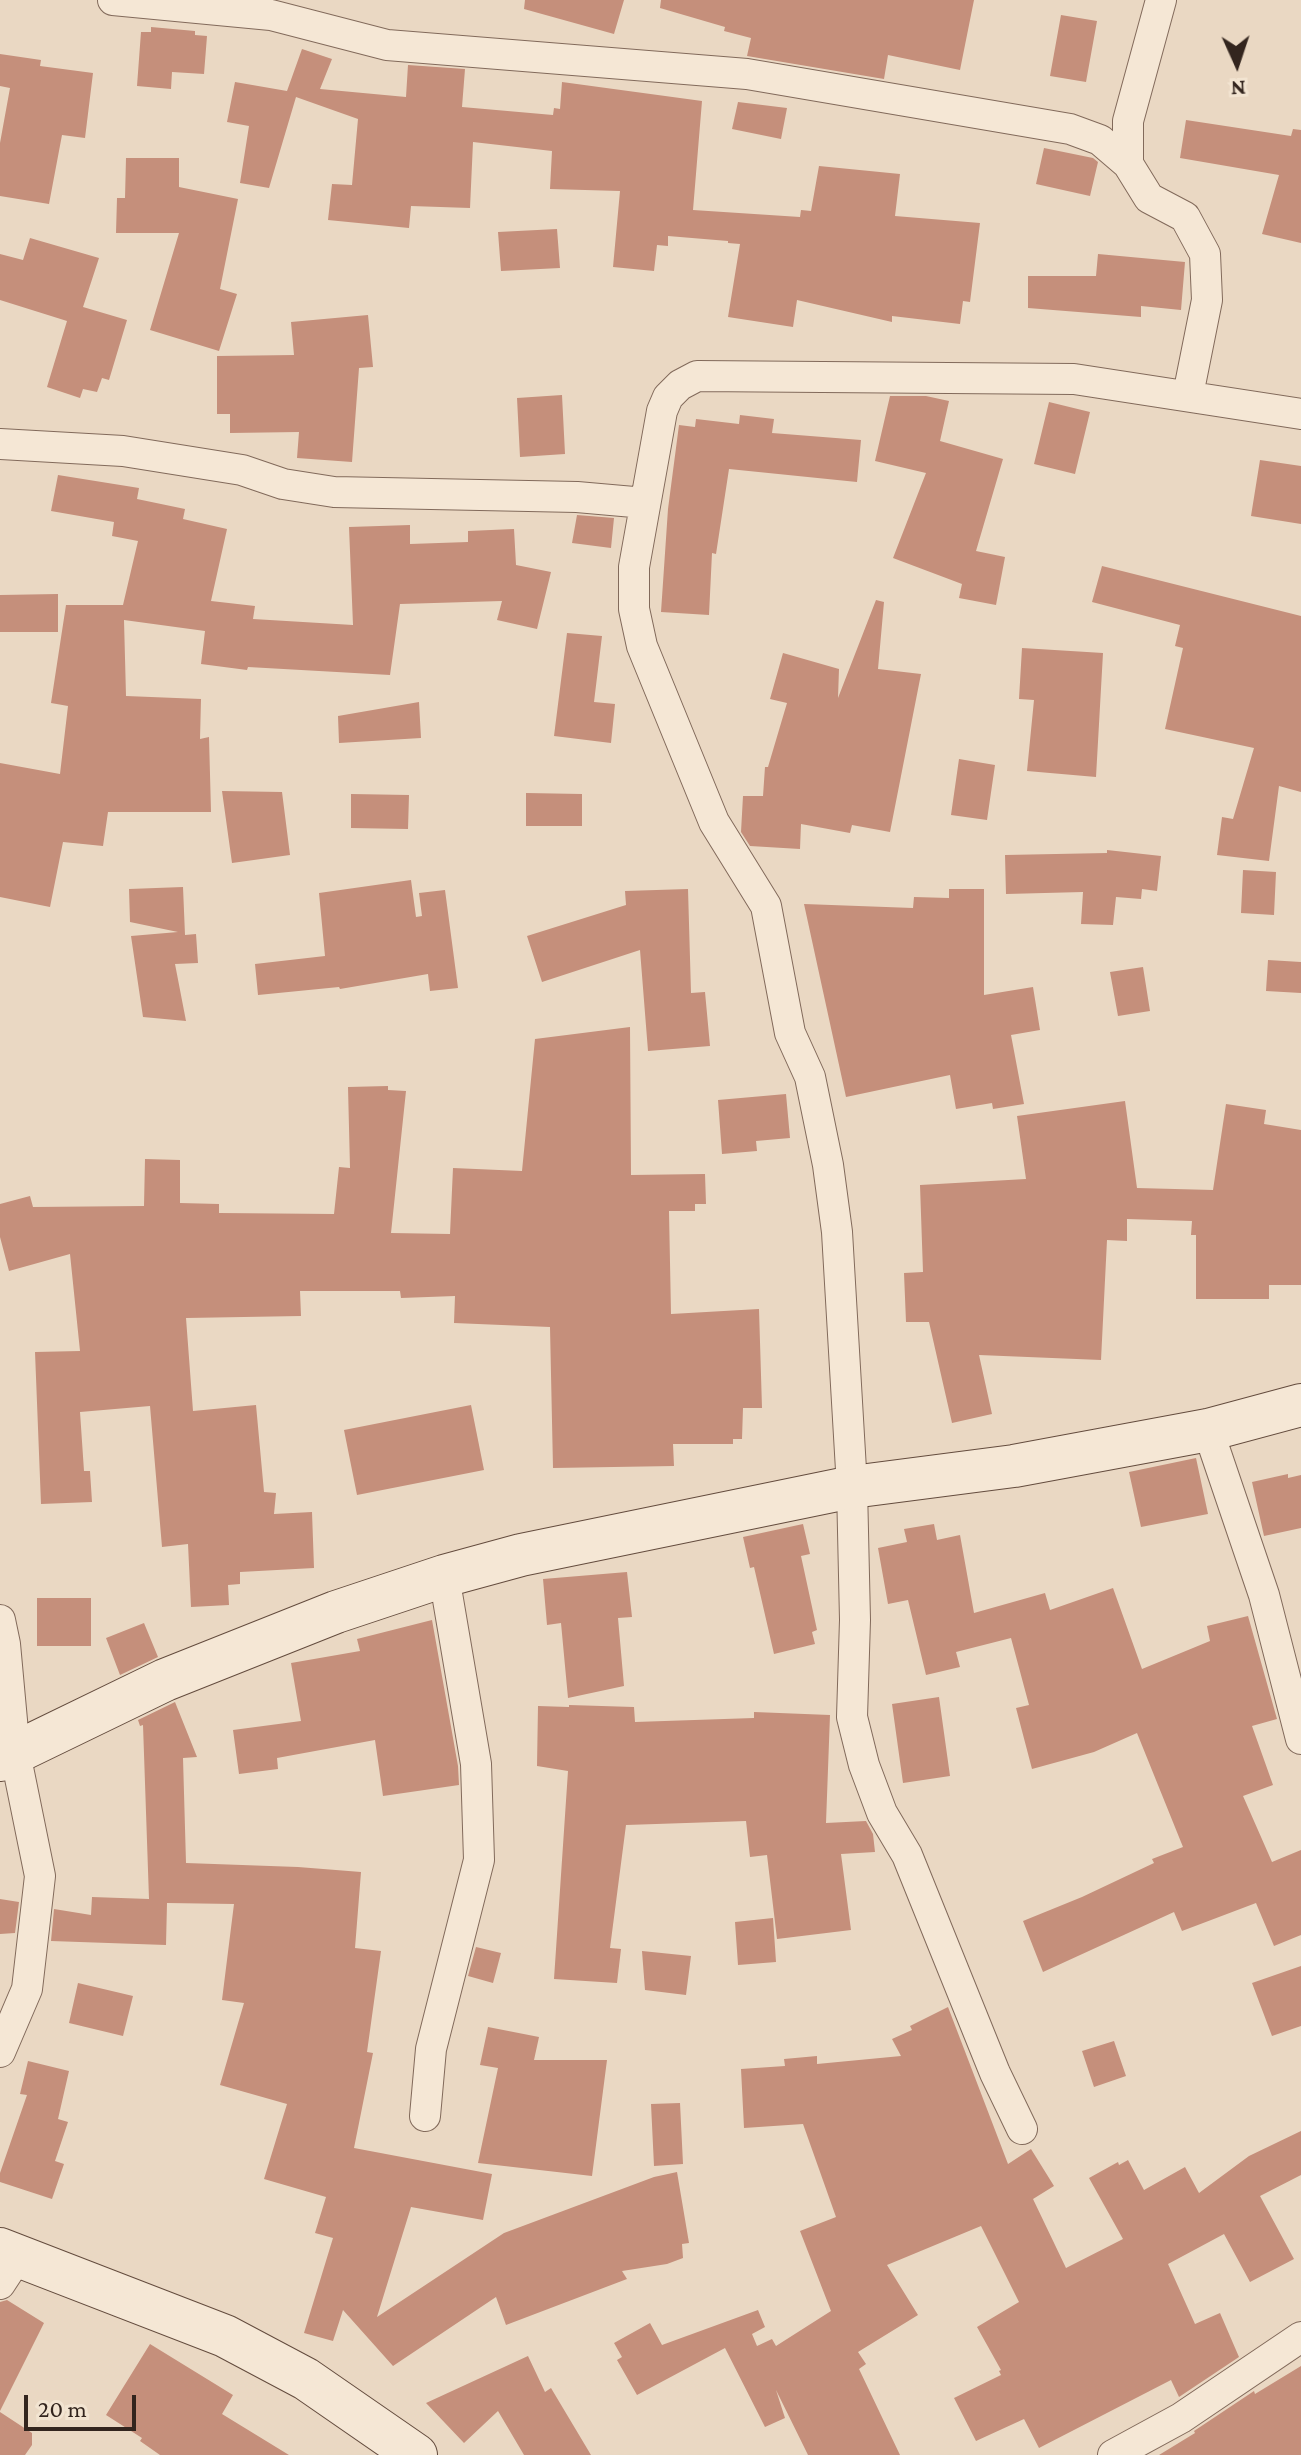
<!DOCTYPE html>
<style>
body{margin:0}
#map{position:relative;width:1301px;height:2455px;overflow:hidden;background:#ead8c3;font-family:"Crimson Pro",serif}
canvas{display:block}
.north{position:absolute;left:1197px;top:24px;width:80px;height:80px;-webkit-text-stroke:6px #f2e4d1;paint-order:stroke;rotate:177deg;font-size:22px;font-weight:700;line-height:32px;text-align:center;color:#33251e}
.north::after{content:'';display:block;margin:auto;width:28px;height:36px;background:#33251e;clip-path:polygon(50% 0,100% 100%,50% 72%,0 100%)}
.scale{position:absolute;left:24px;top:2395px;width:112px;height:36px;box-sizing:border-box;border:4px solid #33251e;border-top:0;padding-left:10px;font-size:24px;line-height:28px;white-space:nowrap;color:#33251e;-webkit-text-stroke:6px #f2e4d1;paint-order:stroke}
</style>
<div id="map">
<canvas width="1301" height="2455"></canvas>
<div class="north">N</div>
<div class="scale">20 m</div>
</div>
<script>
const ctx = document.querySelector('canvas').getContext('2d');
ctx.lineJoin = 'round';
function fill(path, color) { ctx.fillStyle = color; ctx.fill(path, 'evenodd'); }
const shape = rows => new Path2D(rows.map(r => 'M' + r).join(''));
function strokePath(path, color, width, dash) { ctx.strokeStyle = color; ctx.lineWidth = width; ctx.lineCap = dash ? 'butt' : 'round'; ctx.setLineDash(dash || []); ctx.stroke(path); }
const building = shape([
 [525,0,624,0,614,34,524,9],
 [661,0,974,0,960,70,888,55,884,79,747,56,751,38,724,31,725,27,660,8],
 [1061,15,1097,21,1086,82,1050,76],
 [151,27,195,31,195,35,207,36,204,74,172,72,171,89,137,86,141,32,151,32],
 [302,49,332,59,320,89,406,97,408,65,465,69,462,107,553,115,554,108,560,109,562,82,702,101,693,210,800,217,801,210,811,211,819,166,900,174,895,216,980,223,970,302,963,301,960,324,892,316,892,322,797,300,793,327,728,317,740,244,728,243,728,241,668,236,668,246,657,245,654,271,613,267,620,191,550,189,552,151,473,142,470,208,411,206,409,228,328,220,332,184,352,185,358,119,296,97,269,188,240,183,249,126,227,122,235,82,287,91],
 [0,54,41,60,40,66,93,73,85,138,62,135,49,204,0,196,0,143,10,88,0,86],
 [738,102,787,108,781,139,732,129],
 [1186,120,1291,136,1293,129,1301,130,1301,243,1262,234,1279,175,1180,158],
 [1044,148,1093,158,1098,162,1090,196,1036,184],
 [126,158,179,158,179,187,238,199,220,289,237,294,219,351,150,330,179,233,116,233,117,198,125,198],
 [557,229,560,268,501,271,498,232],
 [30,238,99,258,83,307,127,320,109,380,102,378,97,392,83,389,80,398,47,387,67,321,0,300,0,254,23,260],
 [1098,254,1185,262,1181,310,1141,306,1141,317,1028,308,1028,276,1096,276],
 [368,315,373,367,359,368,352,462,297,458,299,432,230,433,230,414,217,414,217,356,294,355,291,322],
 [562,395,565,454,520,457,517,398],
 [890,396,926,396,949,401,940,441,1003,459,976,551,1005,557,996,605,959,598,962,584,893,558,926,473,875,461],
 [1049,402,1090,412,1075,474,1034,464],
 [740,415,774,419,772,433,861,440,857,482,729,469,716,554,712,553,709,615,661,612,668,509,679,425,695,427,696,419,739,424],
 [1260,460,1301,466,1301,524,1251,516],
 [58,475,139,488,137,499,185,509,183,519,227,529,211,601,255,606,253,619,353,625,349,527,410,525,410,544,468,542,468,531,514,529,516,565,551,572,537,629,497,620,502,601,400,604,390,675,248,667,247,670,201,664,205,631,124,620,126,696,201,699,200,739,209,737,211,812,108,812,103,846,63,842,50,907,0,897,0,763,60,774,68,706,51,703,66,605,123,605,138,541,112,536,114,522,51,511],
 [577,515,614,518,611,548,572,543],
 [1102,566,1301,616,1301,792,1279,786,1269,861,1217,855,1222,817,1233,819,1254,748,1165,729,1183,648,1175,646,1180,625,1092,602],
 [58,594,58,632,0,632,0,595],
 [876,600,884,602,878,669,921,674,890,832,852,825,850,833,801,824,800,849,750,846,741,832,743,796,763,796,765,767,768,767,787,703,770,699,783,653,839,669,838,698],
 [567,633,602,636,594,702,615,704,611,743,554,736],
 [1022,648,1103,653,1096,777,1027,771,1034,700,1019,699],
 [419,702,421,738,339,743,338,716],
 [959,759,995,765,987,820,951,815],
 [222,791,282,792,290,855,232,863],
 [526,793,582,794,582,826,526,826],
 [351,794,409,795,408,829,351,828],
 [1107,850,1161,856,1157,891,1142,889,1141,899,1116,897,1113,925,1081,924,1083,892,1006,894,1005,855,1107,853],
 [1243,870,1276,872,1274,915,1241,913],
 [411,880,416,917,422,916,419,893,445,890,458,988,430,991,428,974,340,989,339,987,258,995,255,964,325,956,319,893],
 [183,887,185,935,196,934,198,963,175,964,186,1021,143,1017,131,936,178,932,130,922,129,889],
 [688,889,691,993,705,992,710,1046,648,1051,640,950,542,982,527,936,626,905,625,891],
 [949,889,984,889,984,995,1033,987,1040,1030,1011,1035,1024,1104,993,1109,992,1103,956,1109,950,1075,846,1097,804,904,913,908,914,897,949,898],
 [1268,960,1301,962,1301,993,1266,991],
 [1143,967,1150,1011,1118,1016,1110,972],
 [630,1027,631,1175,705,1174,706,1204,695,1204,695,1211,669,1211,671,1314,759,1309,762,1408,743,1408,742,1439,733,1439,733,1444,673,1444,674,1466,553,1468,550,1327,454,1323,455,1296,401,1298,400,1291,300,1291,301,1316,186,1318,193,1411,256,1405,264,1492,276,1493,274,1514,312,1512,314,1568,240,1572,240,1584,228,1585,229,1605,191,1607,188,1544,162,1547,150,1406,80,1412,84,1471,90,1471,92,1502,41,1504,35,1352,80,1351,70,1254,9,1271,0,1237,0,1204,30,1196,33,1207,144,1206,145,1159,180,1160,180,1203,219,1204,219,1213,334,1214,339,1167,350,1168,348,1087,388,1086,388,1090,406,1091,391,1233,450,1234,453,1168,522,1171,535,1039],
 [786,1094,790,1138,756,1141,757,1151,722,1154,718,1100],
 [1125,1101,1137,1188,1213,1190,1226,1104,1266,1110,1264,1124,1301,1130,1301,1285,1269,1285,1269,1299,1196,1299,1196,1235,1191,1235,1192,1221,1127,1219,1127,1241,1107,1240,1101,1360,979,1355,992,1414,952,1423,929,1322,906,1322,904,1273,923,1272,920,1185,1026,1179,1017,1116],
 [471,1405,484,1470,357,1495,344,1430],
 [1196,1458,1208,1514,1141,1527,1129,1472],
 [1288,1474,1288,1478,1301,1475,1301,1528,1264,1536,1252,1482],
 [803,1524,810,1554,801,1556,817,1630,812,1632,815,1644,774,1654,754,1567,750,1568,743,1537],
 [934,1524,937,1540,960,1535,974,1613,1045,1593,1050,1610,1113,1588,1142,1669,1210,1641,1207,1626,1248,1616,1277,1719,1252,1726,1273,1785,1243,1796,1272,1862,1301,1850,1301,1935,1274,1946,1256,1903,1182,1931,1174,1912,1043,1972,1023,1921,1082,1897,1154,1863,1152,1859,1183,1847,1137,1733,1094,1752,1032,1769,1016,1708,1029,1705,1011,1638,956,1652,960,1667,926,1675,908,1600,888,1604,878,1548,907,1542,904,1529],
 [627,1572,632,1617,618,1618,624,1686,568,1698,561,1623,547,1625,543,1579],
 [37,1598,91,1598,91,1646,37,1646],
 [432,1620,458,1766,459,1785,383,1796,375,1740,277,1758,278,1769,239,1774,233,1730,301,1721,291,1663,360,1651,357,1639],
 [144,1623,158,1657,120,1675,106,1638],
 [939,1697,950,1776,903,1783,892,1704],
 [175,1702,197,1757,183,1758,186,1863,298,1867,361,1872,355,1948,381,1951,367,2052,373,2053,354,2148,492,2174,483,2220,411,2207,377,2317,504,2233,654,2177,677,2172,689,2243,682,2244,683,2258,667,2264,622,2271,627,2279,506,2325,496,2297,393,2366,343,2310,333,2341,304,2333,333,2238,315,2233,326,2197,264,2179,287,2104,220,2085,244,2003,222,2000,234,1904,167,1903,166,1945,51,1941,54,1909,91,1915,92,1897,149,1899,143,1725,140,1726,138,1720],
 [569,1705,634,1707,635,1722,754,1718,754,1712,830,1715,826,1823,866,1821,873,1834,875,1852,841,1854,851,1930,777,1939,767,1855,750,1857,746,1821,626,1825,610,1948,621,1949,617,1983,554,1979,568,1771,537,1766,538,1706,569,1707],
 [0,1899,19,1902,15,1933,0,1934],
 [773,1918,776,1962,738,1965,735,1922],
 [476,1947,501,1953,493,1983,468,1976],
 [642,1951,691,1956,686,1995,645,1990],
 [1301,1966,1301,2026,1272,2036,1252,1983],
 [78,1983,133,1996,123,2036,69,2023],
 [948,2007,1008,2164,1031,2149,1054,2186,1033,2199,1066,2268,1123,2239,1089,2178,1118,2162,1119,2165,1128,2160,1144,2190,1185,2167,1199,2193,1249,2156,1301,2131,1301,2175,1260,2196,1294,2259,1250,2282,1224,2234,1168,2264,1195,2324,1220,2313,1239,2357,1179,2397,1171,2380,1039,2448,1024,2419,976,2441,954,2398,1001,2375,999,2371,1001,2370,977,2327,1019,2302,981,2226,887,2265,918,2315,858,2352,866,2364,859,2369,900,2455,808,2455,776,2390,785,2418,765,2427,725,2348,637,2395,617,2360,622,2357,614,2343,650,2323,662,2345,758,2310,765,2327,752,2334,757,2346,772,2339,776,2346,831,2311,800,2231,836,2217,803,2124,744,2128,741,2069,785,2066,784,2059,817,2056,817,2064,901,2056,892,2039,912,2030,910,2026],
 [488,2027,539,2037,534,2060,607,2060,592,2176,478,2163,498,2068,480,2065],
 [1114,2041,1126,2076,1094,2087,1082,2051],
 [28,2061,69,2071,58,2119,68,2122,55,2161,64,2164,52,2199,0,2182,0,2173,27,2095,20,2094],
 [680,2103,683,2164,654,2166,651,2104],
 [7,2300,44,2323,0,2411,0,2302],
 [150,2344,233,2395,222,2414,289,2455,160,2455,140,2441,142,2438,106,2415],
 [528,2356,545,2392,551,2388,591,2455,524,2455,498,2411,464,2443,426,2403],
 [1301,2366,1301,2455,1159,2455,1195,2433,1194,2431,1254,2391,1255,2394],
 [0,2412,32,2433,32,2445,25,2455,0,2455]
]);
const street = shape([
 [113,0,271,15,387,45,747,74,1070,129,1100,140,1128,164],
 [1161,0,1128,121,1128,164,1149,198,1185,217,1205,254,1207,300,1188,395],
 [0,444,123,451,242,470,283,484,334,492,577,497,645,503],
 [1208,1430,1264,1595,1301,1739],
 [0,1620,5,1644,15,1753,40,1876,27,1989,0,2052],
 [425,2116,431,2049,479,1860,476,1764,444,1576],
 [1022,2129,995,2073,907,1855,882,1813,864,1765,852,1717,855,1620,852,1487,837,1232,828,1165,810,1077,790,1033,766,906,714,822,642,646,634,609,634,567,662,411,668,397,680,385,697,376,1074,379,1301,414],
 [0,2284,19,2255],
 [1113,2455,1181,2418,1301,2337]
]);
const secondary = shape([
 [0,1760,165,1680,336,1612,444,1576,521,1555,852,1487,1014,1466,1208,1430,1301,1405],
 [0,2249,225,2336,306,2379,416,2455]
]);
fill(building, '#c58f7b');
strokePath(street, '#826a5b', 32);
strokePath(secondary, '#644c3e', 44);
strokePath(street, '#f5e7d5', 30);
strokePath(secondary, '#f5e7d5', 42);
</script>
